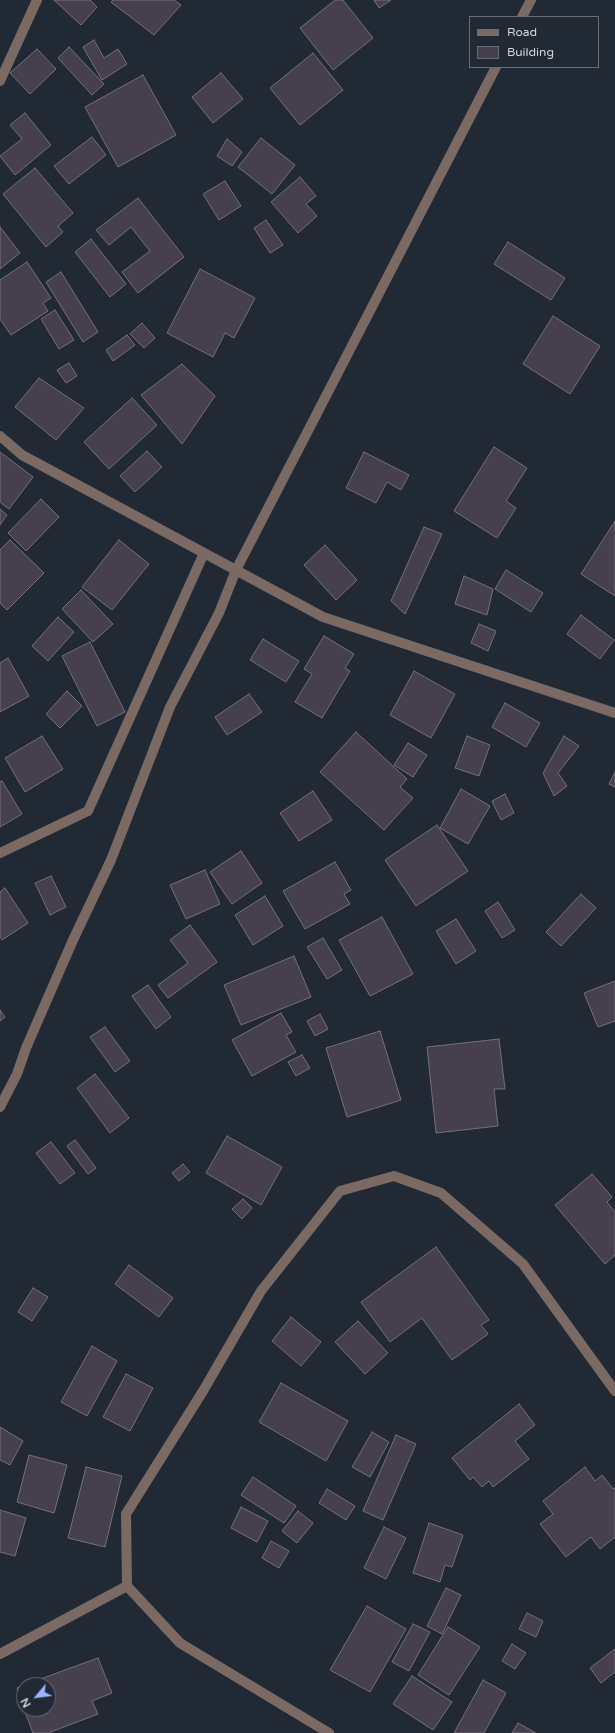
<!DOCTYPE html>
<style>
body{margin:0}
#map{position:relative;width:615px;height:1733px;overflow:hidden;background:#212934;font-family:"Varela Round",sans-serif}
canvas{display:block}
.legend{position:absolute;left:469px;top:16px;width:130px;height:52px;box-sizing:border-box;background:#212934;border:1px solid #676e78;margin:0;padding:5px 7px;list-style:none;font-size:12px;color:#d1d6dd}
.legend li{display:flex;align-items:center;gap:8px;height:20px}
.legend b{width:20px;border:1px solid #676e78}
.north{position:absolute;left:16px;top:1677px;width:40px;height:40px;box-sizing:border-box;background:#212934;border:1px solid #676e78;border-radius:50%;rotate:241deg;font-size:11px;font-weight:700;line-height:16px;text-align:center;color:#d1d6dd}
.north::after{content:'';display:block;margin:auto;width:14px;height:18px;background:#9bb4fd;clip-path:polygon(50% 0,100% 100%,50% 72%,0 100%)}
</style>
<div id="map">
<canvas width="615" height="1733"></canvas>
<ul class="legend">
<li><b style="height:5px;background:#7b6964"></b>Road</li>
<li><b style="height:11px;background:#463f4c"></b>Building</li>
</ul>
<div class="north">N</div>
</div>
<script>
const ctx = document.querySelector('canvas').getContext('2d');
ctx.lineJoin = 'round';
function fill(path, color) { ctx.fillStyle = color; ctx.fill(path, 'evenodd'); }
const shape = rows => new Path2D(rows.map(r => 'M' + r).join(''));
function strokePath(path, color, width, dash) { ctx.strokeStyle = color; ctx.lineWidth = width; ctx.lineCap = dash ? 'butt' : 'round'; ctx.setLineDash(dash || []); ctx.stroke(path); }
const building = shape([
 [54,0,90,0,97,7,81,25,54,0],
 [113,0,174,0,181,5,154,35,111,2,113,0],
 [335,0,343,0,373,38,333,70,300,28,335,0],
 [374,0,391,0,379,8,374,0],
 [94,40,104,58,118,49,127,64,102,80,83,47,94,40],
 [69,47,104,84,92,95,58,58,69,47],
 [37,49,56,69,30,94,10,73,37,49],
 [313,53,343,90,300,125,270,88,313,53],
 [221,73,243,99,213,123,192,97,221,73],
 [143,75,176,135,118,167,85,107,143,75],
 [25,113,51,145,15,175,0,156,22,139,10,125,25,113],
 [92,137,106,155,69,184,54,166,92,137],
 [261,138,295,165,272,194,238,167,261,138],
 [227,139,242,152,232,166,217,156,227,139],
 [35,168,73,213,58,226,63,232,46,247,3,194,35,168],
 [300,177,316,196,306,204,317,216,298,233,271,202,300,177],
 [225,181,241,206,219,220,203,194,225,181],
 [138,198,184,257,138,293,122,272,150,251,131,227,109,245,96,230,138,198],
 [266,220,283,245,270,253,254,228,266,220],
 [0,227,20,253,0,269,0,227],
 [91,239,126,284,110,297,75,252,91,239],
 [508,242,565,278,551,300,494,264,508,242],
 [27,262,51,298,43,303,48,311,11,335,0,319,0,280,27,262],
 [200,269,255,298,234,338,225,333,213,357,167,333,200,269],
 [61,272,98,332,83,342,46,282,61,272],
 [55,310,74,340,59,349,41,319,55,310],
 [553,316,600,346,570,394,523,364,553,316],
 [142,323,155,338,144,348,130,334,142,323],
 [127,335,135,345,113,361,106,350,127,335],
 [69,363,77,376,66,383,57,370,69,363],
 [182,364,215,396,182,444,141,395,182,364],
 [39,378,84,408,56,440,15,407,39,378],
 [132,398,157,425,109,469,84,442,132,398],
 [494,447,527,468,506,501,516,508,497,538,454,511,494,447],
 [147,451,162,467,135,492,120,476,147,451],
 [0,452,33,477,9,509,0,502,0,452],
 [364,452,409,475,401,490,387,482,376,503,346,488,364,452],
 [41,499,59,517,26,551,8,533,41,499],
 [0,509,7,515,0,525,0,509],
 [615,521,615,596,581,574,615,521],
 [424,527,442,534,405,614,391,601,424,527],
 [10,540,44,573,7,610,0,603,0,550,10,540],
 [119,540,149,564,112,610,82,587,119,540],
 [325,545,357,580,336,600,304,565,325,545],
 [506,570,543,593,531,612,495,589,506,570],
 [464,576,493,589,487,615,455,604,464,576],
 [81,590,113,624,93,642,62,609,81,590],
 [581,615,614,640,600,659,567,634,581,615],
 [58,617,74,632,48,661,32,646,58,617],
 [479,624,496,631,488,651,471,643,479,624],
 [324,636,354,654,345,668,350,671,322,718,295,702,312,674,304,669,324,636],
 [263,639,299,661,286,682,250,660,263,639],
 [90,642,125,712,97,726,62,656,90,642],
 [8,658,29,696,0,712,0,663,8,658],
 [414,671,455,694,431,738,390,715,414,671],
 [67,691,82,706,60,728,46,714,67,691],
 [249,694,262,712,227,735,215,717,249,694],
 [505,703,540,723,526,747,492,727,505,703],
 [356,732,407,779,400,787,413,798,384,830,320,772,356,732],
 [42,736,63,769,25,792,5,758,42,736],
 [467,736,490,745,479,776,455,768,467,736],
 [564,736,579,746,558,773,567,786,554,796,543,773,564,736],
 [408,743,427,755,413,777,394,765,408,743],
 [615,772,615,787,609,784,615,772],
 [2,781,22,814,0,827,0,782,2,781],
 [461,789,490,806,468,844,440,828,461,789],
 [313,791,332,820,299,841,280,813,313,791],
 [505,794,514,813,501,820,492,801,505,794],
 [437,825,468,871,416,906,385,860,437,825],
 [241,851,262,883,232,904,210,872,241,851],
 [335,862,351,890,344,894,350,904,305,929,283,891,335,862],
 [205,870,220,904,186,919,170,885,205,870],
 [51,876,66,907,50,915,35,883,51,876],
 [5,888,28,923,2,940,0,936,0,892,5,888],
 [581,894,596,908,561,946,546,932,581,894],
 [265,896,283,926,253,945,235,915,265,896],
 [498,902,515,930,502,938,485,911,498,902],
 [382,917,413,974,370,996,339,940,382,917],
 [456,919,476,951,456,964,436,931,456,919],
 [190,925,217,962,168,998,158,985,188,963,170,940,190,925],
 [323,938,342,970,327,979,307,947,323,938],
 [294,956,311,997,241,1025,224,985,294,956],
 [615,981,615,1021,598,1027,584,993,615,981],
 [148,985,171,1017,156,1029,132,996,148,985],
 [0,1010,5,1017,0,1021,0,1010],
 [281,1013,292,1032,286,1035,296,1052,252,1076,232,1040,281,1013],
 [320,1014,328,1029,315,1036,307,1021,320,1014],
 [105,1027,130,1061,115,1072,90,1037,105,1027],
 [380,1031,401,1100,347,1117,326,1048,380,1031],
 [499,1039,505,1089,494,1089,498,1126,436,1133,427,1047,499,1039],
 [302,1055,310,1068,296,1076,288,1062,302,1055],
 [95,1074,129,1118,110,1133,77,1088,95,1074],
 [227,1136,282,1167,261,1205,206,1173,227,1136],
 [75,1140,96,1168,88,1174,67,1146,75,1140],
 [51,1142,75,1173,60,1184,36,1153,51,1142],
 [183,1164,190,1172,179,1181,172,1173,183,1164],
 [592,1174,612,1197,607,1202,615,1212,615,1255,605,1264,555,1205,592,1174],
 [243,1199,252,1208,242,1219,232,1209,243,1199],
 [436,1247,489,1320,481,1325,488,1334,452,1360,422,1318,390,1342,361,1302,436,1247],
 [129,1265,173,1298,159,1317,115,1284,129,1265],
 [33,1288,48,1297,32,1321,18,1312,33,1288],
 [291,1317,321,1342,301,1366,272,1341,291,1317],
 [358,1321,388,1353,365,1374,335,1342,358,1321],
 [92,1346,117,1361,87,1416,61,1402,92,1346],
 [126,1374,153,1388,130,1431,103,1417,126,1374],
 [281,1383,348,1421,326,1461,259,1422,281,1383],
 [519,1404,535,1425,515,1441,529,1459,493,1487,489,1481,482,1487,473,1477,470,1480,452,1458,519,1404],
 [0,1427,23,1441,10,1465,0,1460,0,1427],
 [372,1432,389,1442,370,1477,352,1467,372,1432],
 [396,1435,416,1444,383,1520,363,1511,396,1435],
 [29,1455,67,1465,54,1513,17,1502,29,1455],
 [86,1467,122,1476,105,1547,68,1538,86,1467],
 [585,1467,595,1481,602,1475,613,1489,615,1487,615,1537,600,1549,591,1537,566,1557,540,1524,553,1514,543,1501,585,1467],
 [253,1477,296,1506,284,1523,241,1495,253,1477],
 [327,1489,355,1506,346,1520,319,1503,327,1489],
 [241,1507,268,1521,257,1542,231,1528,241,1507],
 [0,1510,26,1518,15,1556,0,1552,0,1510],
 [298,1511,313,1523,297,1543,282,1531,298,1511],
 [429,1523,463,1535,452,1567,445,1565,440,1582,413,1573,429,1523],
 [384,1527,406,1538,386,1579,364,1568,384,1527],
 [271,1541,289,1551,279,1568,262,1558,271,1541],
 [446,1588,461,1595,442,1634,427,1626,446,1588],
 [367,1606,406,1629,370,1692,330,1670,367,1606],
 [527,1613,543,1621,536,1637,519,1629,527,1613],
 [413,1624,430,1632,409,1671,392,1662,413,1624],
 [448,1627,480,1647,449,1695,418,1675,448,1627],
 [512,1644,526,1653,515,1669,502,1661,512,1644],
 [615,1649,615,1672,601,1683,590,1668,615,1649],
 [98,1658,112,1693,92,1701,98,1714,48,1733,33,1733,24,1709,48,1709,48,1685,24,1685,98,1658],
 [412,1676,452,1702,433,1730,393,1704,412,1676],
 [483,1680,506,1693,484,1733,454,1733,483,1680],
 [24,1685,24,1708,17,1688,24,1685],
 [518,1723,536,1733,512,1733,518,1723]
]);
const minor = shape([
 [522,17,531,0],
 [0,81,37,0],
 [0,436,22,455,323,617,615,713],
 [0,853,88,811,204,553],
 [0,1107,17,1074,26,1048,73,940,111,860,170,707,219,613,236,570,496,67],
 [0,1654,127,1586],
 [329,1733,180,1643,127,1586,126,1514,203,1391,261,1291,340,1191,394,1176,441,1193,523,1264,615,1391]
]);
fill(building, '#463f4c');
strokePath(building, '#766f7d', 1);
strokePath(minor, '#7b6964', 10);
</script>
